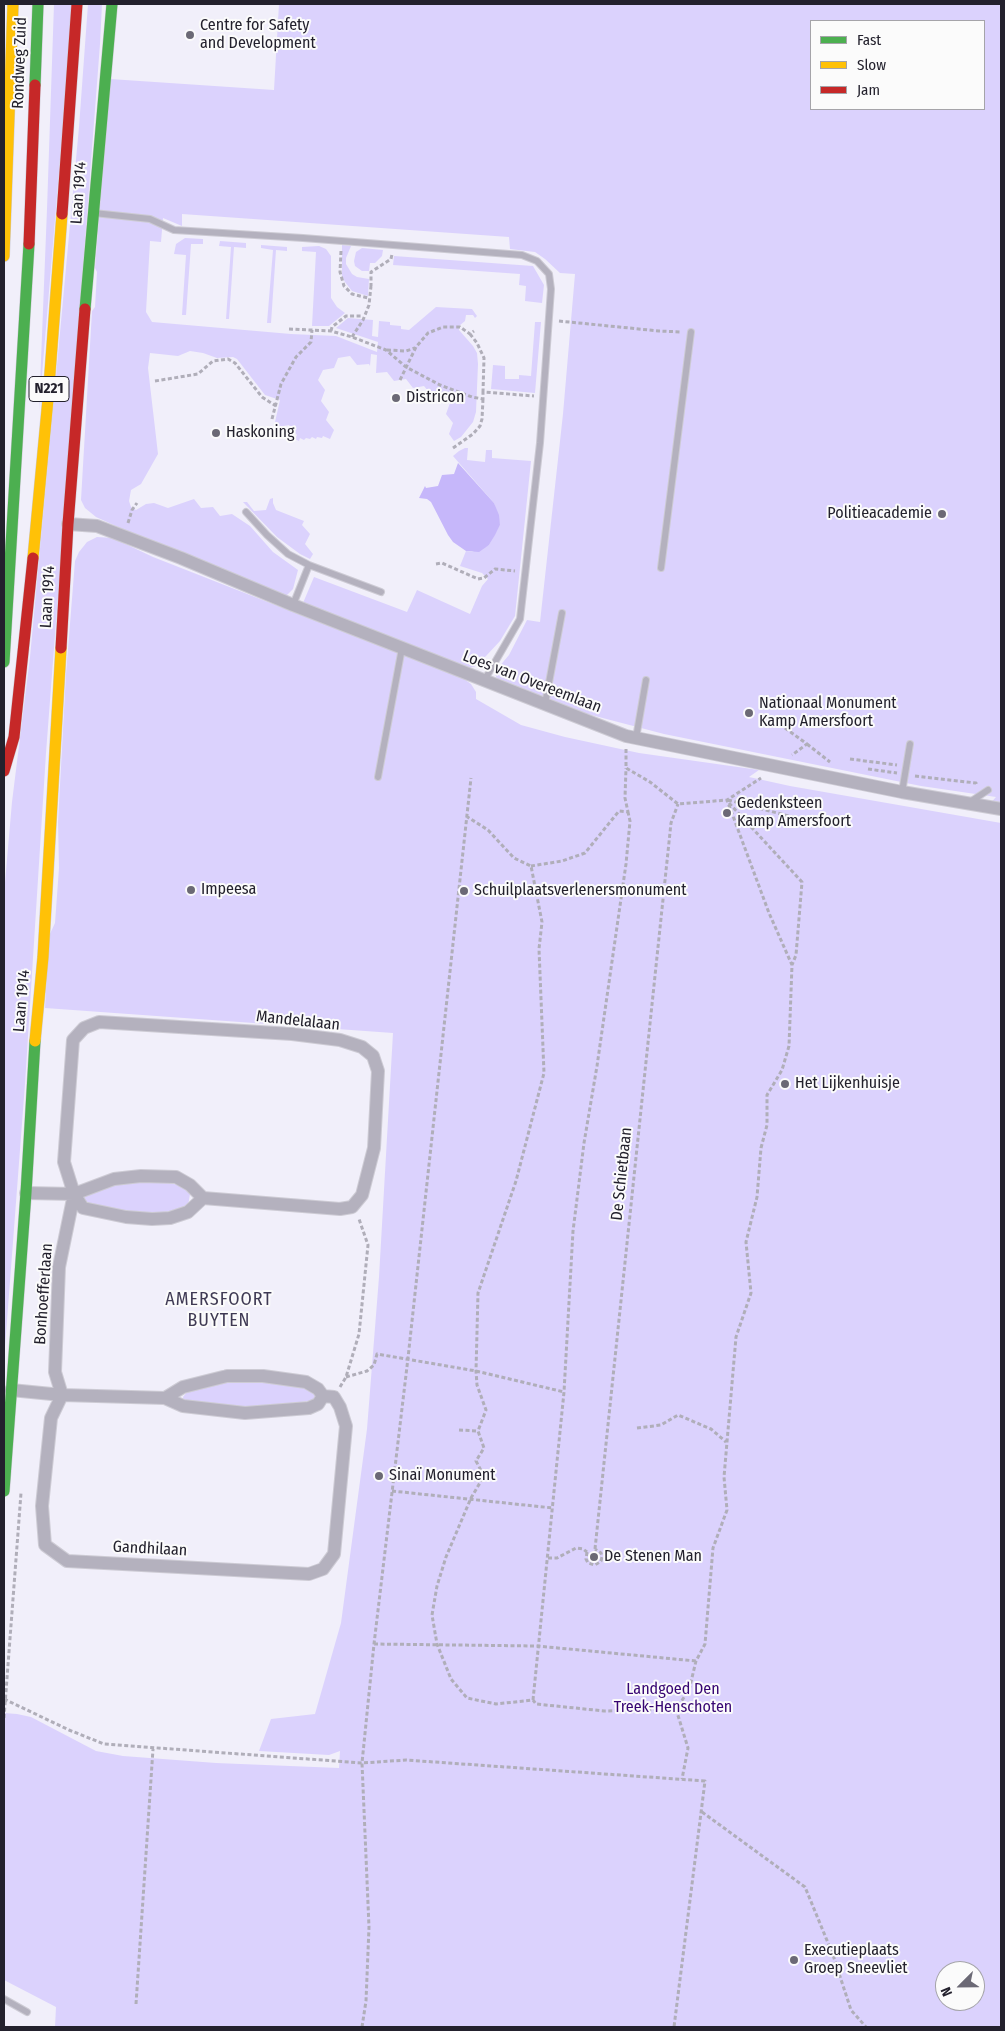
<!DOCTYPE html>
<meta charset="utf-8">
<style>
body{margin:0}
#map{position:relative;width:1005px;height:2031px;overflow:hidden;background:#f1effa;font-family:"Fira Sans Condensed",sans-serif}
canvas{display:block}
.frame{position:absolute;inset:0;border:5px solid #23212d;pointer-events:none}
.legend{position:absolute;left:810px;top:20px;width:175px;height:90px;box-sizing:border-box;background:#fbfbfb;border:1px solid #a5a4a9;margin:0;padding:6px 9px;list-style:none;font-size:15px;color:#23212d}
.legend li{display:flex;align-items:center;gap:10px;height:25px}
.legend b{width:25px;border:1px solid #a5a4a9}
.north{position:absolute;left:935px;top:1961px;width:50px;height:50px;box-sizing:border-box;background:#fbfbfb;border:1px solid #a5a4a9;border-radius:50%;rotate:247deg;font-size:14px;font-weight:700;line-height:20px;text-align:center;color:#23212d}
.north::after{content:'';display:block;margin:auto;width:18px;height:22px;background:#6b6975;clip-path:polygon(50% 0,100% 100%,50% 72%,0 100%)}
</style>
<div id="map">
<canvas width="1005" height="2031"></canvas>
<div class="frame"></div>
<ul class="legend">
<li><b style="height:6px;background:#4caf50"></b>Fast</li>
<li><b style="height:6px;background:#ffc107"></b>Slow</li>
<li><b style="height:6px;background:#c62828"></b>Jam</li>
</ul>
<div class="north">N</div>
</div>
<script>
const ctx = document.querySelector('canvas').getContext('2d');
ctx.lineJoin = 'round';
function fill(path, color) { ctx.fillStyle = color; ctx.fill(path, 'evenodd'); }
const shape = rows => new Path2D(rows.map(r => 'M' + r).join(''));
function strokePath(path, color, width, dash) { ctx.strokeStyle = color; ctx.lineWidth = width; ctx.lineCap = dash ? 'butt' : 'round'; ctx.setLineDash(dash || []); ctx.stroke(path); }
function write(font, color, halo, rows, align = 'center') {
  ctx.font = font + ' "Fira Sans Condensed",sans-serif'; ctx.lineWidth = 4; ctx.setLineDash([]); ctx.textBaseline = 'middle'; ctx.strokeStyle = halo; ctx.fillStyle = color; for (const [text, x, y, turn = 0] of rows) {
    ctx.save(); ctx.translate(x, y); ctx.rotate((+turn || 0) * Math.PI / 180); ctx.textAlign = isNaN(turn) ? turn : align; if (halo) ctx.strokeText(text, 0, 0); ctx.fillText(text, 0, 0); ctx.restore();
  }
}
const green = shape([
 [54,4,73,4,39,411,47,209],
 [88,4,102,4,100,44,46,753,25,1084,4,1360,4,894,12,802,30,657,79,127],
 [279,4,1001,4,1001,809,987,807,996,797,921,786,664,734,530,699,531,691,498,681,495,674,498,668,509,655,527,620,540,622,563,414,575,274,560,273,545,259,535,252,510,249,509,237,182,214,182,226,163,218,161,242,150,241,146,312,152,322,291,334,336,336,377,352,378,342,336,328,348,318,373,320,372,336,378,337,379,321,390,322,390,325,401,326,401,329,409,330,436,307,472,309,477,316,475,318,473,315,466,315,465,321,459,326,459,330,473,346,477,353,478,364,476,412,473,422,461,437,454,441,449,434,453,423,446,414,450,403,443,394,432,396,424,386,413,388,406,379,394,381,387,372,376,373,377,355,371,354,370,366,369,364,357,365,350,356,338,358,334,368,323,370,318,380,325,390,321,401,329,412,326,420,334,430,330,439,323,436,322,438,317,437,316,439,312,437,310,439,306,438,304,440,300,438,299,441,295,439,297,435,289,425,278,427,275,422,280,400,265,395,237,359,233,357,217,358,203,353,190,351,178,356,150,353,148,368,158,454,141,484,131,490,129,501,131,507,136,510,146,504,154,503,168,508,194,499,201,508,213,507,220,516,232,514,250,526,273,552,298,570,293,589,286,596,127,531,96,517,85,508,81,500,92,311,95,307,97,272,95,268,110,79,274,90],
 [811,21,984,21,984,109,811,109],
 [185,238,203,239,203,244,191,244,186,315,182,315,186,255,174,254,176,244],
 [220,241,246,243,246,248,234,247,229,319,226,319,231,247,219,246],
 [261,245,287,247,287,251,276,250,271,323,267,323,273,250,261,248],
 [342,245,351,246,346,258,346,264,352,274,357,277,369,279,368,296,352,291,345,282,342,276],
 [319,246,326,249,331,256,331,298,337,307,345,313,329,326,312,326,316,252,302,251,302,247],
 [362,248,383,250,382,256,375,263,370,263,369,271,362,271,355,266,354,261,356,252],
 [394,256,533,266,544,285,542,303,525,301,526,286,519,285,520,274,393,265],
 [535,322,541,322,535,393,491,389,493,365,505,366,505,379,519,379,519,375,531,376],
 [465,448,468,448,467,460,485,462,486,450,492,450,492,458,531,461,515,616,500,641,486,656,474,667,464,668,303,603,314,577,407,612,417,590,470,614,482,586,488,579,482,573,460,566,466,551,472,552,489,545,500,525,494,503,453,456,459,451],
 [273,498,273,503,276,510,304,521,302,525,310,534,305,544,313,554,310,559,300,554,277,537,243,502,247,502,254,511,266,510,270,499],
 [97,537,113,538,153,557,464,679,471,684,476,692,476,699,521,725,565,737,639,753,759,770,749,777,790,786,1001,823,1001,2027,55,2027,56,2007,4,1980,4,1713,17,1714,31,1717,96,1751,123,1756,216,1763,339,1768,340,1751,329,1755,259,1751,271,1719,315,1714,341,1623,367,1429,379,1277,393,1033,45,1008,49,936,55,923,59,868,58,822,66,674,75,561,79,552,87,542],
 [945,1971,975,1971,975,2001,945,2001],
 [154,1180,184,1186,190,1194,188,1206,166,1213,147,1213,122,1211,87,1204,81,1198,107,1186,129,1181],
 [261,1381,295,1383,316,1393,315,1398,311,1401,248,1407,184,1401,183,1397,187,1392,209,1387,230,1382]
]);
const water = shape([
 [458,463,494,503,499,515,500,525,495,535,489,545,479,552,466,551,453,542,448,535,431,502,427,499,419,498,425,486,426,488,438,486,442,475,454,474]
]);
const path = shape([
 [341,251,340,272,344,286,352,294,368,298],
 [372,286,371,286,371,272,391,259,392,254],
 [559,321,659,331,682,332],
 [289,329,331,331,352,337,386,350,406,367,440,385,472,397,483,399,483,392,534,396],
 [331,331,332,327,346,316,361,316],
 [470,334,477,343,484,358,483,392],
 [352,337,363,320,369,305,371,286],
 [387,350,406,351,415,348],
 [400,380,416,347,428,333,443,327,460,327,470,334,474,331],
 [155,381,198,374,213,361,228,359,235,363,262,397,276,406],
 [272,419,281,384,296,357,311,342,312,330],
 [453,448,473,434,480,426,482,419,483,399],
 [128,523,132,510,137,503],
 [436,564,442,563,478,579,484,578,495,569,515,571],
 [785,728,807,744,792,755],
 [807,744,830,762],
 [626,749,626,768,650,782,678,804,727,800,761,778],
 [850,759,897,765],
 [868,769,897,773],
 [915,776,976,783,977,786],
 [728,800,804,820],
 [729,803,802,882,796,955,792,965],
 [466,816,488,830,514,858,531,866,542,922,539,949,544,1073,516,1181,478,1293,476,1371,477,1385,486,1410,478,1431,484,1448,476,1461,484,1476,471,1498,446,1557,437,1586,432,1615,437,1644,451,1679,467,1698,496,1704,533,1700,536,1704,604,1711,676,1709,689,1690,696,1661,705,1644,713,1548,727,1510,724,1477,736,1337,751,1293,746,1242,757,1197,761,1148,767,1125,767,1095,782,1070,789,1046,792,965,769,913,727,800],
 [531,866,562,861,585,853,619,811,628,812,625,798,626,768],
 [346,1377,367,1371,374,1365,377,1354,476,1371,564,1392],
 [340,1387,346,1377,359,1334,368,1245,359,1219],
 [637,1428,661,1425,678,1415,711,1429,726,1442],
 [459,1430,478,1431],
 [392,1491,553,1508],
 [595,1549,671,823,678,804],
 [587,1552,586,1559,588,1563,595,1565,601,1561,602,1557,601,1553,595,1549],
 [548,1558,557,1558,576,1548,583,1549,587,1552],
 [374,1644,537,1646,696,1661],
 [4,1699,69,1730,104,1744,362,1763,374,1644,408,1358,471,778],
 [533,1700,564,1392,573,1231,584,1143,597,1066,626,864,630,821,628,812],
 [676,1709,688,1748,682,1779],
 [4,1718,21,1493],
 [702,1812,805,1887,833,1955,851,2010,866,2027],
 [136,2004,153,1749],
 [362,2027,366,2001,369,1927,362,1763,406,1760,705,1781,674,2027]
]);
const lane = shape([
 [94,213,150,219,174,230,303,238,522,255,537,261,549,274,551,289,540,443,520,619,484,681],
 [246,512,267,535,288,554,309,565,381,592],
 [661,568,691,332],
 [293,605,309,565],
 [545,704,562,613],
 [636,738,646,680],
 [378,777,402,648],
 [902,792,910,744],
 [970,802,988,790],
 [4,1999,27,2012]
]);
const street = shape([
 [68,524,97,526,181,558,293,605,626,736,902,792,1001,809],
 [26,1193,74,1194,114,1179,141,1176,176,1177,190,1185,203,1198,188,1212,170,1218,152,1219,126,1217,83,1208,74,1194,64,1162,73,1040,84,1028,99,1022,292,1034,340,1040,362,1047,373,1056,378,1071,374,1148,362,1195,352,1207,340,1209,203,1198],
 [227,1376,263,1376,306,1382,318,1389,323,1396,318,1404,309,1408,245,1413,183,1406,165,1398,183,1387,227,1376],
 [11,1390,62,1395,55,1372,59,1267,74,1194],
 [165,1398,62,1395,51,1418,42,1506,45,1545,67,1561,309,1574,323,1569,334,1554,346,1426,340,1407,334,1397,323,1396]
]);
const fast = shape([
 [35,85,38,4],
 [85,309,112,4],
 [4,662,29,244],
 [4,1491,26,1193,35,1041]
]);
const slow = shape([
 [4,256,13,4],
 [33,558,48,399,62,214],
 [35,1041,43,957,61,648]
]);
const jam = shape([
 [62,214,77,4],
 [29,244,35,85],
 [61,648,68,524,85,309],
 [4,771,14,737,33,558]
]);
const markers = [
 [190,35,5,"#6b6975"],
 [396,398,5,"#6b6975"],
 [216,433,5,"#6b6975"],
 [942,514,5,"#6b6975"],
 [749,713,5,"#6b6975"],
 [727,813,5,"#6b6975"],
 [191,890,5,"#6b6975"],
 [464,891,5,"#6b6975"],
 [785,1084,5,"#6b6975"],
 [379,1476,5,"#6b6975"],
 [594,1557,5,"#6b6975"],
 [794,1960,5,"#6b6975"]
];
const shields = [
 [49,389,40]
];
const shieldNames = [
 ["N221",49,389]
];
const poiNames = [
 ["Centre for Safety",200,26],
 ["and Development",200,44],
 ["Districon",406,398],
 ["Haskoning",226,433],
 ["Politieacademie",932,514,"right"],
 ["Nationaal Monument",759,704],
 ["Kamp Amersfoort",759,722],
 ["Gedenksteen",737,804],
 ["Kamp Amersfoort",737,822],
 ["Impeesa",201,890],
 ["Schuilplaatsverlenersmonument",474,891],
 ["Het Lijkenhuisje",795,1084],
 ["Sinaï Monument",389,1476],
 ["De Stenen Man",604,1557],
 ["Executieplaats",804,1951],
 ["Groep Sneevliet",804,1969]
];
const streetNames = [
 ["Rondweg Zuid",20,63,-88],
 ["Laan 1914",79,193,-86],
 ["Laan 1914",48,597,-87],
 ["Loes van Overeemlaan",532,682,21],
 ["Laan 1914",22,1001,-85],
 ["Mandelalaan",298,1021,6],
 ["De Schietbaan",622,1174,-84],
 ["Bonhoefferlaan",44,1294,-86],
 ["Gandhilaan",150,1549,3]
];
const parkNames = [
 ["Landgoed Den",673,1690],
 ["Treek-Henschoten",673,1708]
];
const neighbourhoodNames = [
 ["AMERSFOORT",219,1300],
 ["BUYTEN",219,1321]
];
fill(green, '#dbd2fd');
fill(water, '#c6b7fa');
strokePath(lane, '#cdcbd4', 8);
strokePath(street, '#cdcbd4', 14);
strokePath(fast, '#cdcbd4', 12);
strokePath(slow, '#cdcbd4', 12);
strokePath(jam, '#cdcbd4', 12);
strokePath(path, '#b0aeb9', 3, [4, 2.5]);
strokePath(lane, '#b4b1be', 6);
strokePath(street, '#b4b1be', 12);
strokePath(fast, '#4caf50', 11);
strokePath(slow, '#ffc107', 11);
strokePath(jam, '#c62828', 11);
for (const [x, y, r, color] of markers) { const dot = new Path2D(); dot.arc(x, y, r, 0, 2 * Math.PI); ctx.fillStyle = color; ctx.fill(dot); strokePath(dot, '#fbfbfb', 2); }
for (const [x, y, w] of shields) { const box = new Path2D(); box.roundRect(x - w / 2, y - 12.5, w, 25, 4); ctx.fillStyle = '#fbfbfb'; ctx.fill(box); strokePath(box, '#23212d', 1); }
write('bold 15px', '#23212d', null, shieldNames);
write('16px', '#23212d', '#fbfbfb', poiNames, 'left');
write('16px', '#23212d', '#fbfbfb', streetNames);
write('16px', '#370573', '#fbfbfb', parkNames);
ctx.letterSpacing = '1px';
write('18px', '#3f3a54', '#fbfbfb', neighbourhoodNames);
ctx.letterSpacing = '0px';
</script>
